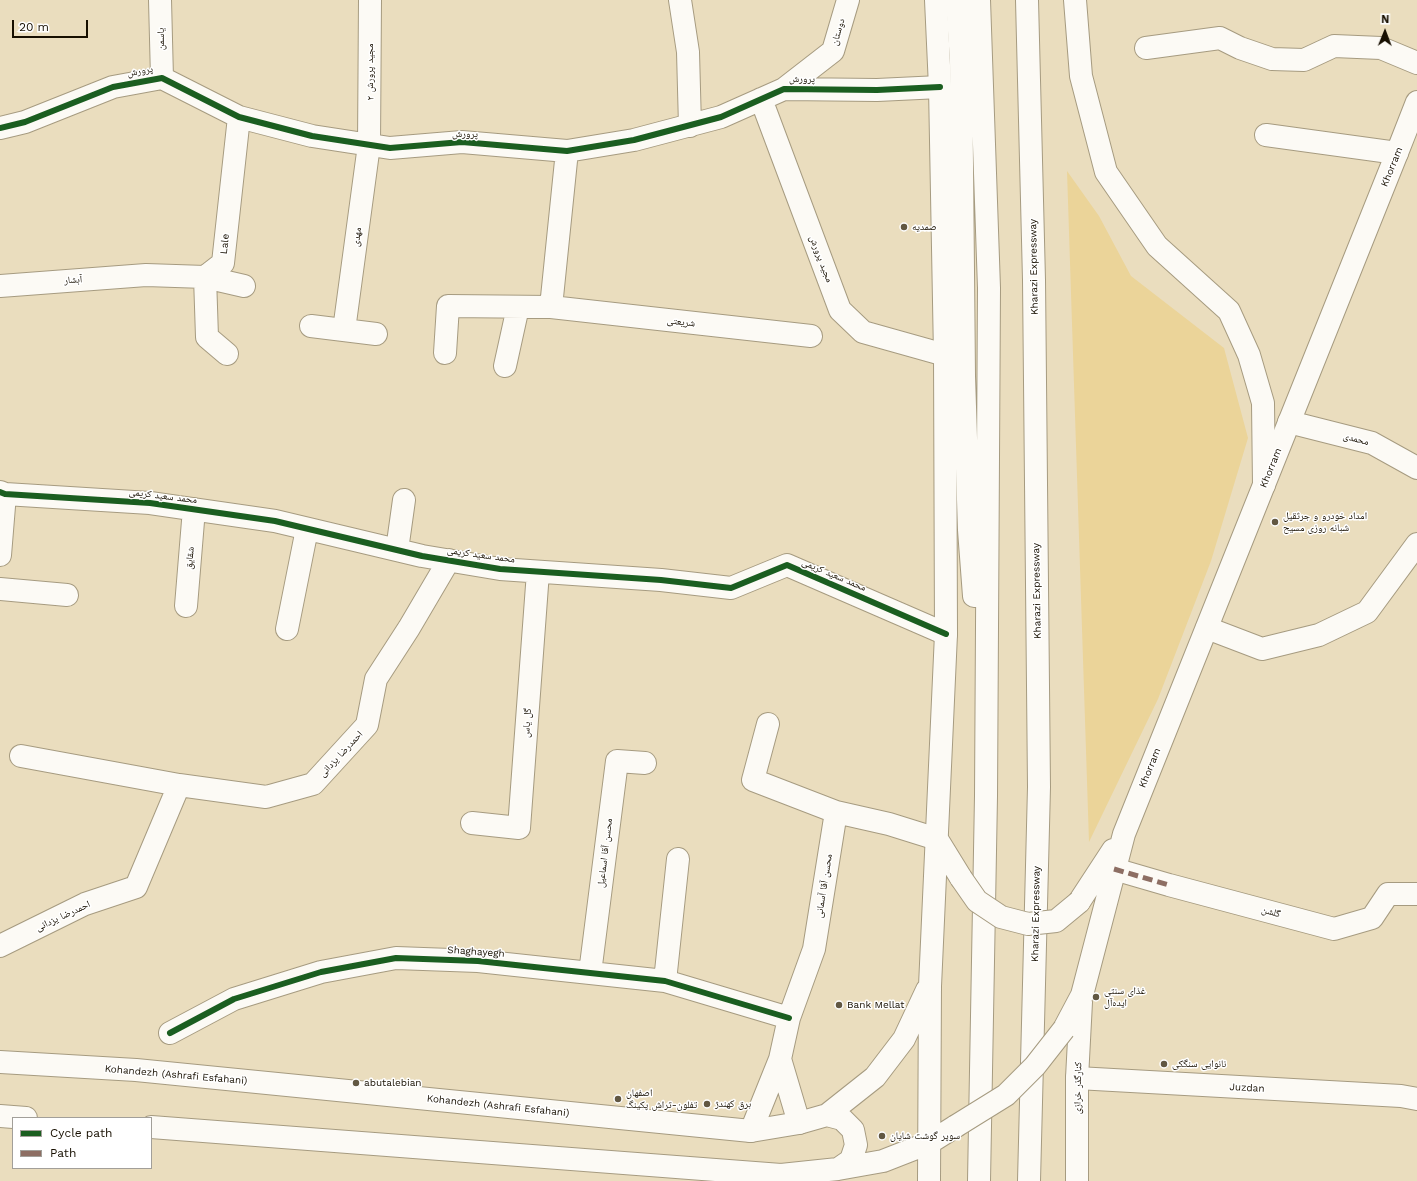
<!DOCTYPE html>
<meta charset="utf-8">
<style>
body{margin:0}
#map{position:relative;width:1417px;height:1181px;overflow:hidden;background:#eaddbe;font-family:"Work Sans",sans-serif}
canvas{display:block}
.legend{position:absolute;left:12px;top:1117px;width:140px;height:52px;box-sizing:border-box;background:#fff;border:1px solid #a29f99;margin:0;padding:5px 7px;list-style:none;font-size:12px;color:#170f00}
.legend li{display:flex;align-items:center;gap:8px;height:20px}
.legend b{width:20px;border:1px solid #a29f99}
.north{position:absolute;left:1365px;top:12px;width:40px;height:40px;-webkit-text-stroke:3px #fff;paint-order:stroke;rotate:1deg;font-size:11px;font-weight:700;line-height:16px;text-align:center;color:#170f00}
.north::after{content:'';display:block;margin:auto;width:14px;height:18px;background:#170f00;clip-path:polygon(50% 0,100% 100%,50% 72%,0 100%)}
.scale{position:absolute;left:12px;top:20px;width:76px;height:18px;box-sizing:border-box;border:2px solid #170f00;border-top:0;padding-left:5px;font-size:12px;line-height:14px;white-space:nowrap;color:#170f00;-webkit-text-stroke:3px #fff;paint-order:stroke}
</style>
<div id="map">
<canvas width="1417" height="1181"></canvas>
<ul class="legend">
<li><b style="height:5px;background:#1b5e20"></b>Cycle path</li>
<li><b style="height:5px;background:#8d6e63"></b>Path</li>
</ul>
<div class="north">N</div>
<div class="scale">20 m</div>
</div>
<script>
const ctx = document.querySelector('canvas').getContext('2d');
ctx.lineJoin = 'round';
function fill(path, color) { ctx.fillStyle = color; ctx.fill(path, 'evenodd'); }
const shape = rows => new Path2D(rows.map(r => 'M' + r).join(''));
function strokePath(path, color, width, dash) { ctx.strokeStyle = color; ctx.lineWidth = width; ctx.lineCap = dash ? 'butt' : 'round'; ctx.setLineDash(dash || []); ctx.stroke(path); }
function write(font, color, halo, rows, align = 'center') {
  ctx.font = font + ' "Work Sans","Noto Naskh Arabic",sans-serif'; ctx.lineWidth = 3; ctx.setLineDash([]); ctx.textBaseline = 'middle'; ctx.strokeStyle = halo; ctx.fillStyle = color; for (const [text, x, y, turn = 0] of rows) {
    ctx.save(); ctx.translate(x, y); ctx.rotate((+turn || 0) * Math.PI / 180); ctx.textAlign = isNaN(turn) ? turn : align; if (halo) ctx.strokeText(text, 0, 0); ctx.fillText(text, 0, 0); ctx.restore();
  }
}
const green = shape([
 [1067,171,1099,216,1131,276,1224,348,1248,438,1211,561,1158,699,1089,842]
]);
const minor = shape([
 [160,0,162,78],
 [680,0,688,52,690,126],
 [1146,48,1220,38,1240,48,1272,59,1304,60,1334,46,1381,48,1417,63],
 [784,89,833,51,848,0],
 [761,99,840,310,863,332,945,355],
 [0,128,25,122,113,87,162,78,239,117,312,136,390,148,462,142,567,151,634,140,721,117,784,89,877,90,940,87],
 [1266,135,1397,153],
 [0,286,146,275,205,277,244,286],
 [551,307,811,336],
 [311,326,376,334],
 [344,330,369,145,370,0],
 [445,353,448,306,551,307,567,151],
 [227,354,207,337,205,277,223,263,239,117],
 [505,366,518,307],
 [1289,422,1372,443,1417,468],
 [0,492,5,494,150,503,275,521,422,556,500,569,661,580,731,588,787,565,946,634],
 [397,550,404,500],
 [0,555,5,494],
 [0,589,67,595],
 [186,606,194,509],
 [1207,628,1262,649,1319,635,1367,612,1417,544],
 [287,629,307,529],
 [768,724,753,780,836,812],
 [21,756,179,785,266,797,313,784,367,725,376,679,409,628,449,560],
 [472,823,519,828,538,572],
 [1114,869,1169,885,1334,929,1372,918,1388,894,1417,894],
 [0,946,85,904,136,887,179,785],
 [590,973,617,761,645,763],
 [665,981,678,859],
 [170,1033,234,999,321,972,396,958,478,961,665,981,789,1018],
 [780,1059,789,1018,814,949,836,812,889,824,937,839],
 [1077,1078,1401,1096,1417,1099],
 [751,1131,780,1059,799,1123]
]);
const major = shape([
 [937,839,961,878],
 [1079,902,1113,850],
 [1064,1029,1082,995,1124,834,1397,153,1417,102],
 [0,1062,136,1070,751,1131,799,1123,827,1115,875,1077,904,1039,927,990],
 [827,1115,842,1119,853,1130,856,1145,851,1160,838,1169],
 [0,1116,26,1118],
 [151,1127,781,1175,838,1169,883,1161,929,1143,956,1126],
 [929,1181,930,986,946,634,945,355,940,87,936,0],
 [1077,1181,1077,1078,1081,1002]
]);
const highway = shape([
 [957,0,961,61,964,376,969,530,974,596],
 [1027,0,1034,280,1039,787,1029,1181],
 [1075,0,1081,76,1106,172,1157,246,1229,311,1249,355,1263,403,1264,485],
 [979,1181,986,796,989,288,979,0]
]);
const majorBridge = shape([
 [961,878,977,901,1001,917,1028,924,1056,921,1079,902],
 [956,1126,1006,1095,1035,1066,1064,1029]
]);
const quiet = shape([
 [1114,869,1169,885]
]);
const cycleway = shape([
 [0,128,25,122,113,87,162,78,239,117,312,136,390,148,462,142,567,151,634,140,721,117,784,89,877,90,940,87],
 [0,492,5,494,150,503,275,521,422,556,500,569,661,580,731,588,787,565,946,634],
 [170,1033,234,999,321,972,396,958,478,961,665,981,789,1018]
]);
const markers = [
 [904,227,4,"#615742"],
 [1275,522,4,"#615742"],
 [1096,997,4,"#615742"],
 [839,1005,4,"#615742"],
 [1164,1064,4,"#615742"],
 [356,1083,4,"#615742"],
 [618,1099,4,"#615742"],
 [707,1104,4,"#615742"],
 [882,1136,4,"#615742"]
];
const streetNames = [
 ["دوستان",838,32,-74],
 ["یاسمن",161,39,-91],
 ["پرورش",140,71,-10],
 ["مجید پرورش ۲",370,72,-90],
 ["پرورش",802,79,1],
 ["پرورش",465,134,1],
 ["Khorram",1392,167,-68],
 ["مهدی",357,237,-82],
 ["Lale",225,244,-84],
 ["مجید پرورش",821,259,69],
 ["Kharazi Expressway",1034,267,-91],
 ["آبشار",73,280,-4],
 ["شریعتی",681,322,7],
 ["محمدی",1356,439,15],
 ["Khorram",1271,468,-68],
 ["محمد سعید کریمی",163,496,7],
 ["محمد سعید کریمی",481,555,8],
 ["شقایق",190,558,-85],
 ["محمد سعید کریمی",834,575,23],
 ["Kharazi Expressway",1037,591,-91],
 ["گل یاس",527,723,-86],
 ["احمدرضا یزدانی",341,754,-47],
 ["Khorram",1150,768,-68],
 ["محسن آقا اسماعیل",605,853,-83],
 ["محسن آقا آسمانی",824,886,-81],
 ["گلشن",1271,912,15],
 ["Kharazi Expressway",1036,914,-89],
 ["احمدرضا یزدانی",63,916,-25],
 ["Shaghayegh",476,952,4],
 ["Kohandezh (Ashrafi Esfahani)",176,1075,5],
 ["کنارگذر خرازی",1078,1088,-89],
 ["Juzdan",1247,1088,3],
 ["Kohandezh (Ashrafi Esfahani)",498,1106,6]
];
const poiNames = [
 ["صمدیه",912,227],
 ["امداد خودرو و جرثقیل",1283,516],
 ["شبانه روزی مسیح",1283,528],
 ["غذای سنتی",1104,991],
 ["ایده‌آل",1104,1003],
 ["Bank Mellat",847,1005],
 ["نانوایی سنگکی",1172,1064],
 ["abutalebian",364,1083],
 ["اصفهان",626,1093],
 ["تفلون-تراش پکینگ",626,1105],
 ["برق کهندژ",715,1104],
 ["سوپر گوشت شایان",890,1136]
];
fill(green, '#ebd499');
strokePath(minor, '#a69b80', 24);
strokePath(major, '#a69b80', 24);
strokePath(highway, '#a69b80', 24);
strokePath(minor, '#fcfaf5', 22);
strokePath(major, '#fcfaf5', 22);
strokePath(highway, '#fcfaf5', 22);
strokePath(majorBridge, '#a69b80', 24, []);
strokePath(majorBridge, '#fcfaf5', 22);
strokePath(quiet, '#8d6e63', 5, [10, 5]);
strokePath(cycleway, '#1b5e20', 6);
for (const [x, y, r, color] of markers) { const dot = new Path2D(); dot.arc(x, y, r, 0, 2 * Math.PI); ctx.fillStyle = color; ctx.fill(dot); strokePath(dot, '#fff', 1.5); }
write('10px', '#170f00', '#fff', streetNames);
write('10px', '#170f00', '#fff', poiNames, 'left');
</script>
